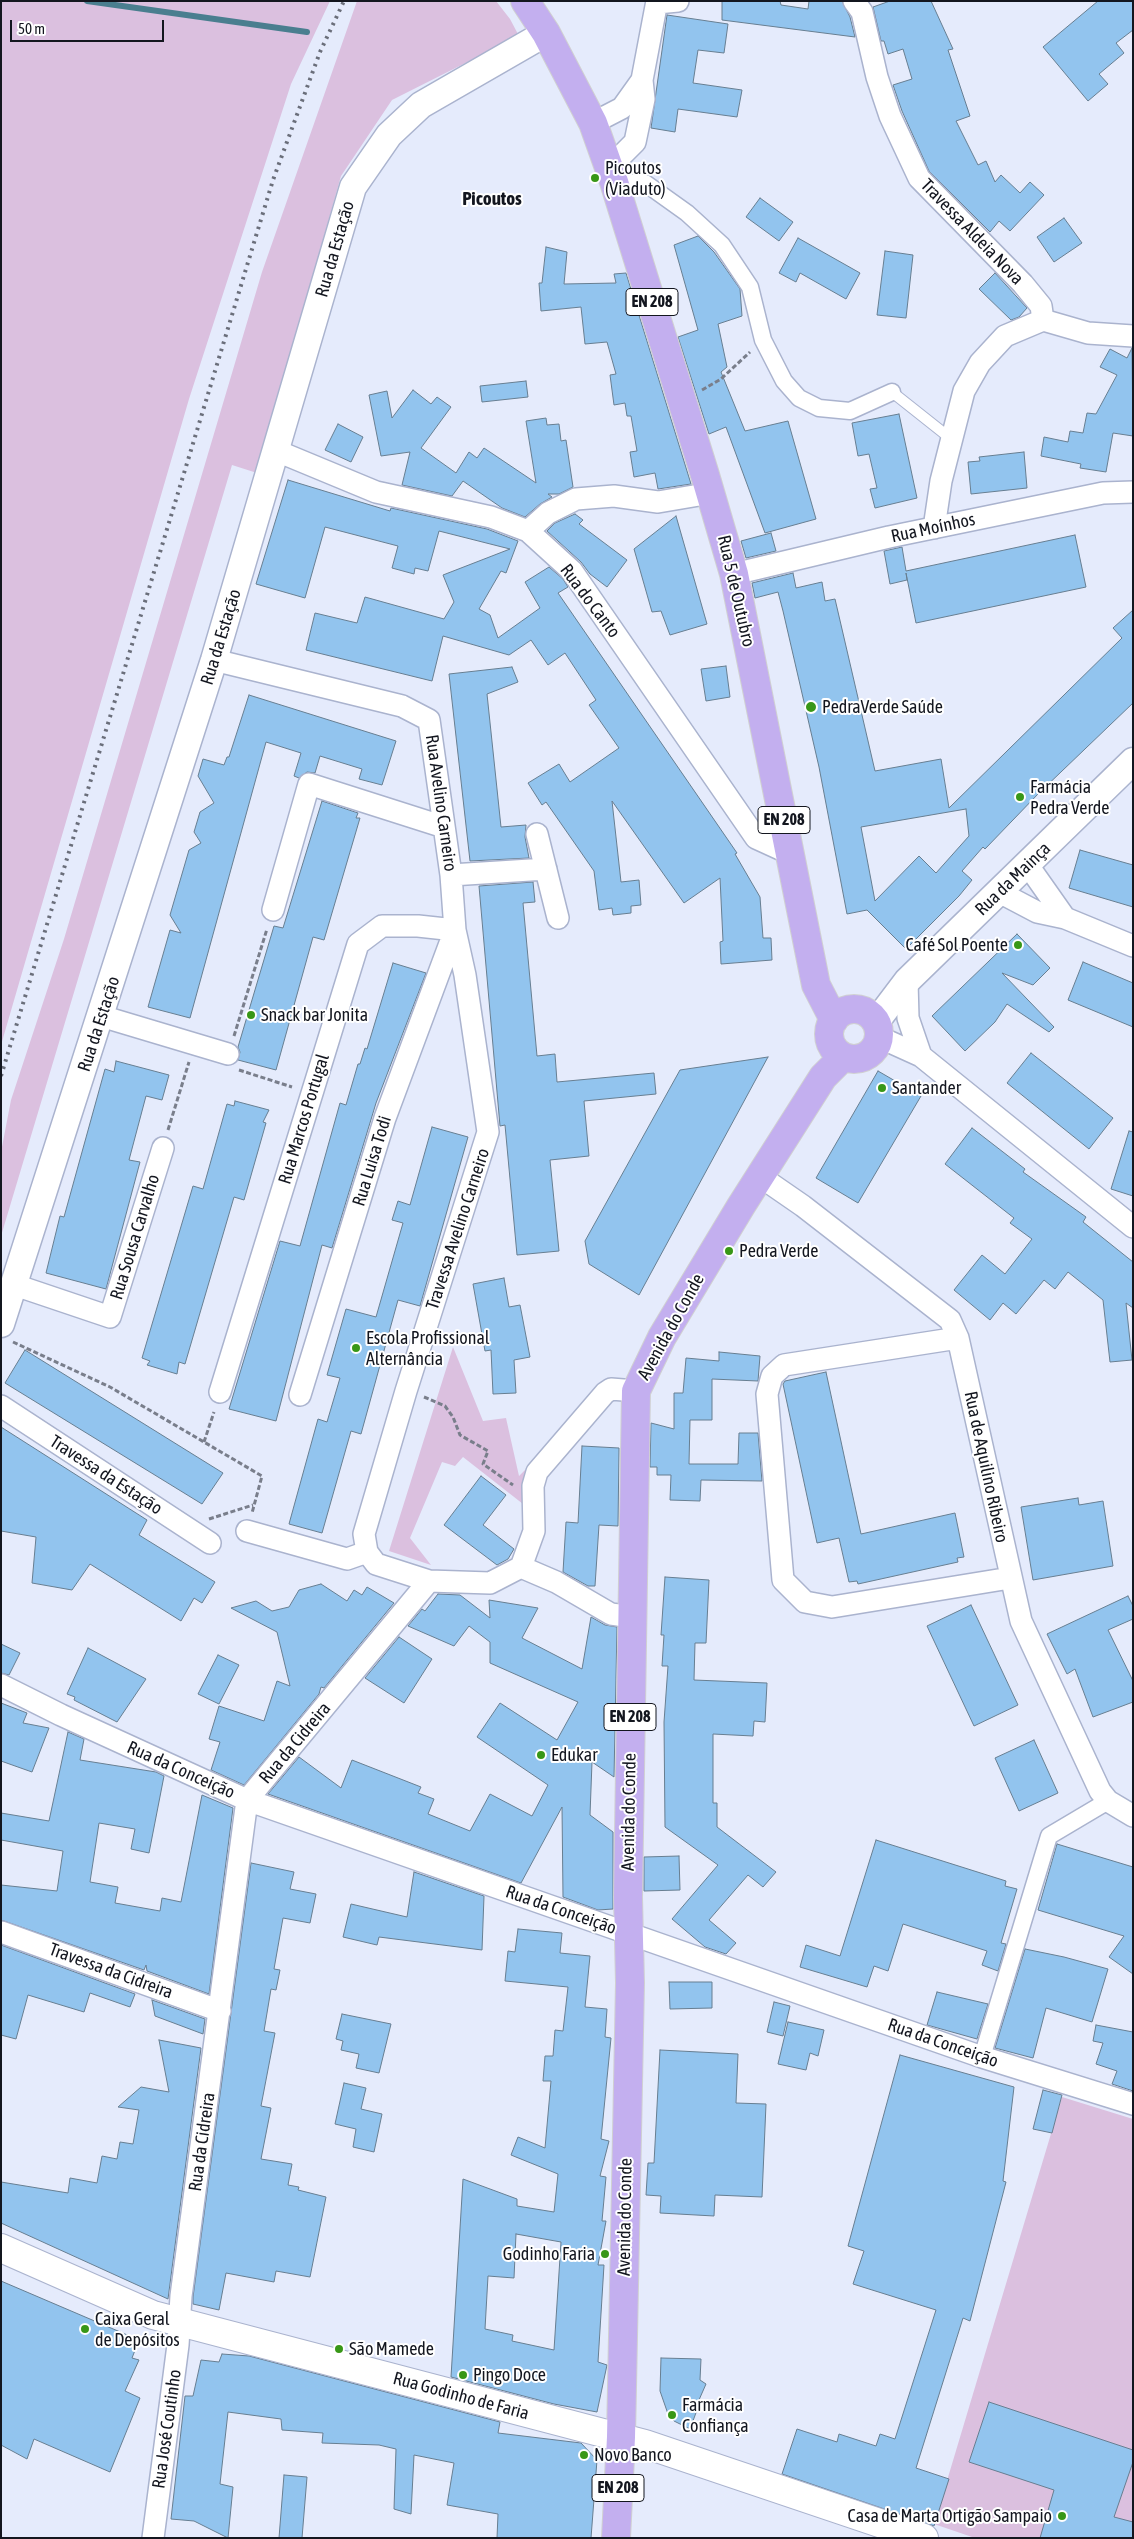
<!DOCTYPE html>
<meta charset="utf-8">
<style>
body{margin:0}
#map{position:relative;width:1134px;height:2539px;overflow:hidden;background:#e5ebfc;font-family:"Asap Condensed",sans-serif}
canvas{display:block}
.frame{position:absolute;inset:0;border:2px solid #13161f;pointer-events:none}
.scale{position:absolute;left:10px;top:20px;width:154px;height:22px;box-sizing:border-box;border:2px solid #13161f;border-top:0;padding-left:6px;font-size:15px;line-height:18px;white-space:nowrap;color:#13161f;-webkit-text-stroke:4px #fff;paint-order:stroke}
</style>
<div id="map">
<canvas width="1134" height="2539"></canvas>
<div class="frame"></div>
<div class="scale">50 m</div>
</div>
<script>
const ctx = document.querySelector('canvas').getContext('2d');
ctx.lineJoin = 'round';
function fill(path, color) { ctx.fillStyle = color; ctx.fill(path, 'evenodd'); }
const shape = rows => new Path2D(rows.map(r => 'M' + r).join(''));
function strokePath(path, color, width, dash) { ctx.strokeStyle = color; ctx.lineWidth = width; ctx.lineCap = dash ? 'butt' : 'round'; ctx.setLineDash(dash || []); ctx.stroke(path); }
function write(font, color, halo, rows, align = 'center') {
  ctx.font = font + ' "Asap Condensed",sans-serif'; ctx.lineWidth = 4; ctx.setLineDash([]); ctx.textBaseline = 'middle'; ctx.strokeStyle = halo; ctx.fillStyle = color; for (const [text, x, y, turn = 0] of rows) {
    ctx.save(); ctx.translate(x, y); ctx.rotate((+turn || 0) * Math.PI / 180); ctx.textAlign = isNaN(turn) ? turn : align; if (halo) ctx.strokeText(text, 0, 0); ctx.fillText(text, 0, 0); ctx.restore();
  }
}
const green = shape([
 [1,1,330,1,291,84,189,399,1,1045],
 [357,1,496,1,510,19,519,36,392,100,341,176,257,473,232,465,1,1236,1,1152,11,1100,64,939,262,272],
 [453,1347,483,1421,506,1418,519,1476,525,1470,523,1504,463,1457,455,1466,442,1462,410,1538,431,1565,389,1551],
 [1062,2097,1133,2119,1133,2538,975,2538,934,2524]
]);
const stream = shape([
 [87,1,307,32]
]);
const building = shape([
 [722,1,780,1,781,5,808,9,809,1,842,1,850,17,855,37,722,20,722,1],
 [890,1,931,1,953,49,948,50,970,116,956,121,978,165,986,161,995,182,1001,175,1020,193,1030,182,1044,195,1010,231,999,221,990,232,929,171,902,111,893,85,912,79,903,49,888,54,884,41,881,41,873,7,890,1],
 [1098,1,1133,1,1133,30,1116,43,1124,53,1099,74,1108,84,1088,101,1043,47,1098,1],
 [667,15,728,24,724,53,698,50,693,83,742,90,737,117,678,109,675,132,651,128,667,15],
 [760,198,793,222,779,241,746,217,760,198],
 [1064,218,1082,243,1054,262,1037,237,1064,218],
 [698,236,714,252,740,289,742,316,718,324,727,367,721,372,745,431,788,421,816,519,765,533,726,427,709,434,678,337,698,330,674,245,698,236],
 [798,238,860,273,846,299,800,273,796,282,779,273,798,238],
 [546,247,567,252,564,284,616,283,614,274,626,273,691,484,658,489,655,473,634,477,630,452,637,451,631,416,627,416,625,403,614,405,610,375,616,374,607,342,585,344,581,307,541,311,539,283,542,283,546,247],
 [885,251,913,255,906,318,877,315,885,251],
 [995,273,1027,308,1019,317,1011,320,979,289,995,273],
 [1132,348,1133,436,1113,433,1106,472,1080,468,1081,464,1041,456,1044,437,1068,442,1070,431,1083,433,1087,413,1096,414,1117,375,1100,367,1110,349,1127,358,1132,348],
 [526,381,528,397,482,402,480,386,526,381],
 [413,390,431,404,437,397,451,407,421,448,456,473,469,452,477,458,484,448,536,483,526,421,546,418,547,425,559,424,561,441,566,440,573,487,559,494,548,494,552,497,540,504,525,517,502,508,463,481,452,496,402,485,410,452,381,456,369,395,387,391,392,418,413,390],
 [899,414,917,498,875,508,870,489,877,488,869,454,858,456,852,423,899,414],
 [338,424,363,437,351,462,325,450,338,424],
 [1024,452,1027,488,971,494,968,462,980,461,979,457,1024,452],
 [288,480,390,511,391,508,487,529,518,541,506,573,501,571,479,609,490,615,498,638,540,608,525,582,549,567,563,579,568,587,558,593,737,853,735,854,760,897,763,938,771,938,772,960,721,964,720,942,723,941,720,878,684,903,612,801,621,882,639,880,641,905,631,906,631,913,613,915,612,908,599,910,594,871,546,802,542,805,528,783,559,764,570,782,619,748,589,705,596,700,565,653,548,665,531,640,509,655,443,636,432,681,306,650,315,613,357,623,365,597,444,619,454,602,443,575,510,549,439,531,428,571,415,568,414,574,392,568,398,546,325,527,305,598,256,584,288,480],
 [575,514,583,520,579,524,627,560,607,587,590,574,581,562,547,531,555,523,575,514],
 [676,516,707,624,670,635,661,611,652,612,634,549,676,516],
 [771,533,776,551,746,558,741,541,771,533],
 [1075,535,1086,587,916,623,906,573,907,580,890,584,884,551,902,547,906,571,1075,535],
 [793,573,796,588,822,582,825,601,835,599,875,771,941,759,949,808,1122,638,1113,628,1133,610,1133,703,1038,794,985,849,983,847,962,871,972,880,959,896,906,949,867,910,847,914,819,767,783,611,778,592,755,598,752,583,793,573],
 [966,809,969,836,936,873,919,856,875,901,861,827,966,809],
 [726,666,730,697,706,701,701,669,726,666],
 [512,667,518,682,487,694,501,827,526,825,525,837,529,858,470,861,449,674,512,667],
 [249,695,396,741,382,785,359,779,362,769,320,756,315,773,307,772,299,778,294,776,301,753,266,742,190,1018,148,1007,170,930,181,933,170,915,189,850,201,843,194,832,200,812,214,803,198,776,203,759,224,765,227,757,229,757,249,695],
 [322,801,358,813,356,818,360,818,324,940,313,937,276,1070,238,1060,240,1052,238,1047,274,926,283,928,322,801],
 [1080,850,1133,865,1133,907,1069,888,1080,850],
 [533,882,535,902,523,903,537,1056,555,1054,557,1082,654,1073,656,1094,584,1101,589,1156,550,1160,559,1251,517,1255,505,1125,500,1126,479,886,533,882],
 [1017,934,1050,968,1033,985,1002,973,1054,1027,1049,1032,1007,1004,995,1022,965,1051,932,1016,1017,934],
 [1083,962,1133,983,1133,1027,1068,1000,1083,962],
 [393,963,426,973,376,1103,332,1248,322,1245,276,1421,229,1409,280,1241,300,1246,340,1103,346,1105,358,1064,360,1064,365,1048,367,1049,393,963],
 [1031,1053,1113,1118,1089,1149,1007,1083,1031,1053],
 [768,1057,639,1295,589,1264,585,1241,680,1070,768,1057],
 [116,1061,169,1075,162,1100,146,1096,129,1160,140,1162,106,1289,46,1273,60,1216,64,1217,105,1069,114,1072,116,1061],
 [878,1071,921,1096,858,1203,816,1178,878,1071],
 [235,1101,269,1110,263,1122,266,1123,244,1200,234,1197,185,1364,179,1362,177,1374,147,1365,150,1361,142,1358,193,1186,203,1189,227,1104,234,1106,235,1101],
 [432,1127,468,1137,420,1306,398,1300,361,1434,351,1431,322,1533,289,1524,318,1419,327,1422,340,1378,327,1375,346,1309,376,1317,403,1223,392,1220,398,1201,410,1205,432,1127],
 [972,1128,1025,1169,1023,1172,1086,1217,1083,1222,1133,1262,1133,1308,1126,1303,1132,1360,1110,1362,1103,1300,1068,1272,1055,1289,1044,1280,1016,1314,1003,1303,990,1320,954,1290,982,1255,1005,1274,1032,1239,1010,1223,1014,1218,945,1164,972,1128],
 [1129,1131,1133,1132,1133,1196,1111,1189,1129,1131],
 [504,1278,509,1307,520,1305,530,1357,514,1360,516,1393,493,1394,491,1350,485,1351,473,1284,504,1278],
 [25,1350,223,1473,202,1504,5,1383,25,1350],
 [719,1352,760,1356,758,1381,712,1379,712,1420,690,1420,689,1464,738,1464,739,1433,758,1433,762,1481,701,1480,700,1501,670,1500,671,1475,657,1475,657,1467,650,1467,651,1423,674,1429,674,1393,683,1393,686,1358,719,1361,719,1352],
 [826,1372,861,1534,955,1513,964,1557,957,1558,958,1562,858,1584,857,1581,849,1582,839,1538,817,1543,783,1384,785,1381,826,1372],
 [1,1427,147,1520,139,1535,215,1582,202,1603,194,1598,181,1621,90,1564,72,1590,32,1583,36,1537,1,1531,1,1427],
 [582,1446,619,1448,618,1526,599,1525,595,1586,588,1586,563,1572,566,1522,578,1523,582,1446],
 [481,1476,506,1495,483,1525,514,1549,508,1559,497,1565,444,1525,481,1476],
 [1078,1498,1079,1505,1103,1501,1113,1566,1033,1580,1021,1507,1078,1498],
 [665,1577,709,1580,706,1643,695,1643,694,1680,767,1683,765,1722,754,1721,753,1736,713,1734,713,1803,717,1803,717,1827,776,1872,763,1887,748,1875,709,1920,736,1943,726,1954,705,1947,672,1919,718,1865,665,1827,664,1722,668,1666,662,1666,664,1635,661,1635,665,1577],
 [321,1584,347,1601,354,1590,362,1595,367,1587,394,1603,324,1688,321,1687,319,1694,244,1785,211,1770,220,1742,209,1739,219,1706,264,1721,277,1681,290,1686,277,1632,231,1608,256,1601,272,1611,289,1607,299,1590,321,1584],
 [438,1594,460,1595,490,1618,489,1600,538,1608,522,1638,582,1669,591,1617,605,1625,617,1627,614,1777,592,1762,590,1815,613,1832,613,1909,598,1910,563,1897,562,1807,521,1883,268,1794,299,1757,341,1788,352,1760,421,1787,418,1793,434,1799,428,1814,470,1831,490,1794,532,1816,548,1785,477,1737,500,1703,557,1740,578,1702,490,1663,490,1642,469,1626,454,1646,408,1626,422,1609,425,1611,438,1594],
 [1128,1596,1133,1606,1133,1619,1108,1630,1133,1681,1133,1702,1093,1717,1075,1669,1067,1674,1047,1634,1128,1596],
 [971,1605,1018,1705,974,1726,927,1626,971,1605],
 [399,1637,432,1659,404,1703,365,1678,399,1637],
 [1,1644,20,1653,9,1675,1,1673,1,1644],
 [88,1648,146,1679,117,1722,74,1700,75,1697,67,1694,88,1648],
 [218,1655,239,1665,219,1704,198,1694,218,1655],
 [1,1703,27,1713,23,1723,49,1728,32,1772,1,1761,1,1703],
 [68,1732,84,1739,80,1760,156,1772,164,1776,149,1853,131,1849,135,1829,99,1823,90,1882,118,1887,115,1903,160,1911,162,1898,181,1902,202,1795,233,1808,209,1994,147,1971,146,1965,144,1970,1,1920,1,1885,57,1891,63,1851,1,1840,1,1813,49,1821,68,1732],
 [1034,1740,1058,1793,1019,1811,995,1758,1034,1740],
 [876,1840,1006,1881,1005,1886,1017,1889,1001,1943,1006,1944,998,1971,982,1965,987,1951,903,1924,888,1971,874,1966,867,1987,800,1967,806,1945,840,1956,876,1840],
 [1057,1844,1133,1867,1133,1974,1109,1957,1124,1936,1038,1910,1057,1844],
 [679,1856,680,1890,644,1891,644,1857,679,1856],
 [251,1863,294,1872,290,1889,316,1894,310,1923,283,1918,274,1969,280,1970,276,1990,271,1989,264,2031,275,2033,261,2106,271,2108,261,2159,292,2164,288,2185,299,2187,298,2190,326,2197,310,2277,276,2271,274,2282,226,2273,219,2310,193,2304,193,2297,251,1863],
 [414,1872,484,1896,482,1950,379,1937,377,1945,343,1937,351,1904,407,1917,414,1872],
 [518,1929,562,1933,560,1953,590,1956,585,2007,607,2009,605,2037,611,2038,601,2139,609,2141,600,2176,606,2177,602,2221,606,2221,598,2265,604,2265,598,2362,607,2365,597,2412,554,2404,451,2377,463,2179,517,2199,517,2206,554,2212,558,2174,511,2155,518,2137,545,2148,551,2081,543,2081,545,2056,553,2056,555,2030,563,2031,568,1987,505,1981,508,1951,515,1952,518,1929],
 [516,2234,561,2242,554,2350,512,2341,513,2335,485,2329,488,2276,514,2278,516,2234],
 [1,1945,135,1994,130,2007,90,1993,84,2012,28,1995,16,2039,1,2035,1,1945],
 [1025,1949,1064,1957,1108,1969,1092,2022,1046,2008,1033,2058,995,2048,1025,1949],
 [669,1982,712,1982,712,2008,670,2009,669,1982],
 [937,1992,988,2004,977,2039,927,2025,937,1992],
 [152,2000,205,2019,203,2034,155,2016,152,2000],
 [774,2002,790,2006,783,2036,767,2032,774,2002],
 [342,2014,391,2024,379,2073,356,2068,359,2054,341,2050,343,2041,336,2039,342,2014],
 [788,2022,824,2030,818,2056,810,2053,806,2070,778,2064,788,2022],
 [1096,2025,1133,2032,1133,2091,1112,2084,1117,2071,1096,2064,1103,2043,1093,2041,1096,2025],
 [159,2040,201,2048,168,2299,1,2223,1,2182,68,2193,70,2178,97,2183,102,2156,117,2159,120,2142,133,2144,139,2110,118,2107,141,2087,169,2092,159,2040],
 [660,2050,738,2054,736,2103,766,2104,762,2197,715,2195,714,2216,660,2213,661,2196,646,2195,648,2163,654,2163,660,2050],
 [900,2055,1014,2087,1003,2181,1006,2182,970,2321,963,2318,916,2468,949,2479,934,2526,782,2474,797,2429,837,2442,839,2434,876,2446,880,2434,895,2439,936,2310,853,2284,864,2251,848,2246,900,2055],
 [344,2083,366,2088,361,2109,382,2114,374,2152,353,2147,356,2129,335,2124,344,2083],
 [1043,2090,1062,2095,1052,2133,1033,2129,1043,2090],
 [1,2281,139,2340,132,2358,139,2360,125,2391,140,2398,110,2472,34,2439,27,2459,1,2445,1,2281],
 [222,2354,249,2356,500,2422,498,2433,581,2443,597,2460,591,2538,497,2538,498,2514,447,2505,454,2463,414,2455,411,2514,394,2509,396,2449,379,2445,322,2443,323,2433,282,2430,281,2419,228,2412,220,2484,233,2487,228,2538,194,2521,171,2519,185,2396,193,2396,201,2360,219,2362,222,2354],
 [661,2358,701,2359,700,2380,706,2384,695,2409,697,2410,690,2429,674,2421,668,2414,660,2391,661,2358],
 [989,2402,1133,2450,1133,2462,1114,2517,1133,2522,1133,2538,1040,2538,1054,2490,969,2462,989,2402],
 [284,2475,307,2477,302,2538,279,2538,284,2475]
]);
const path = shape([
 [702,390,721,379,750,352],
 [234,1036,267,929],
 [239,1070,292,1087],
 [168,1130,189,1062],
 [13,1342,110,1387,262,1476,252,1513],
 [424,1397,445,1406,453,1417,460,1435,488,1451,483,1464,513,1485],
 [204,1442,214,1412],
 [209,1519,253,1505]
]);
const service = shape([
 [892,392,950,438]
]);
const pedestrian = shape([
 [614,182,645,183,687,213,722,245,750,287,763,340,784,381,799,398,819,408,850,411,892,392],
 [982,2057,1049,1836,1108,1801]
]);
const minor = shape([
 [854,1,862,12,877,77,890,116,919,178,1023,284,1041,306,1043,320],
 [657,3,678,1],
 [593,123,622,108,642,80],
 [609,168,635,142,644,99,642,80,657,1],
 [277,451,376,492,491,517,528,531,572,571,756,838,791,854],
 [934,528,941,481,964,391,980,363,1005,336,1043,320,1088,333,1133,336],
 [528,531,548,513,576,499,614,496,658,502,711,493],
 [734,574,889,537,1103,493,1133,492],
 [214,660,402,706,429,720,451,875,455,930,465,975,488,1132,406,1391,364,1534,367,1552,376,1564,429,1581],
 [537,834,558,918],
 [1027,864,1065,918],
 [451,875,546,869],
 [999,892,1037,912,1065,918,1133,946],
 [273,910,309,784,444,827],
 [907,981,908,1018,921,1056],
 [101,1016,228,1054],
 [879,1037,921,1056,1133,1227],
 [761,1177,803,1206,950,1320,958,1338,1021,1621,1100,1791,1108,1801,1133,1816],
 [15,1285,110,1317,163,1148],
 [958,1338,784,1365,772,1376,767,1394,783,1580,805,1602,832,1607,1010,1578],
 [220,1392,358,944,382,926,418,926,455,930],
 [300,1395,385,1118,455,930],
 [1,1406,210,1543],
 [247,1531,347,1559,367,1552],
 [521,1567,556,1582,611,1614,632,1617],
 [1,1685,61,1715,247,1800,982,2057,1133,2104],
 [1,1932,220,2011],
 [153,2538,178,2345,181,2296,247,1800,429,1581,490,1583,521,1567,534,1531,533,1486,537,1472,605,1393,611,1389,636,1391]
]);
const tertiary = shape([
 [876,1022,907,981,1133,761],
 [1,1324,214,660,353,187,389,135,421,105,546,33]
]);
const secondary = shape([
 [1,2248,153,2315,645,2444,924,2538]
]);
const primary = shape([
 [525,1,546,33,593,123,614,182,705,475,734,574,816,985,834,1020],
 '829 1034a25 25 0 1 1 50 0a25 25 0 1 1-50 0Z',
 [616,2538,621,2437,630,1983,628,1897,636,1391,662,1337,741,1206,823,1077,843,1057]
]);
const rail = shape([
 [1,1076,273,180,320,52,344,1]
]);
const markers = [
 [595,178,5,"#389717"],
 [811,707,6,"#389717"],
 [1020,797,5,"#389717"],
 [1018,945,5,"#389717"],
 [251,1015,5,"#389717"],
 [882,1088,5,"#389717"],
 [729,1251,5,"#389717"],
 [356,1348,5,"#389717"],
 [541,1755,5,"#389717"],
 [605,2254,5,"#389717"],
 [85,2329,5,"#389717"],
 [339,2349,5,"#389717"],
 [463,2375,5,"#389717"],
 [672,2415,5,"#389717"],
 [584,2455,5,"#389717"],
 [1062,2516,5,"#389717"]
];
const shields = [
 [652,302,52],
 [784,820,52],
 [630,1717,52],
 [618,2488,52]
];
const shieldNames = [
 ["EN 208",652,302],
 ["EN 208",784,820],
 ["EN 208",630,1717],
 ["EN 208",618,2488]
];
const poiNames = [
 ["Picoutos",605,168],
 ["(Viaduto)",605,189],
 ["PedraVerde Saúde",822,707],
 ["Farmácia",1030,787],
 ["Pedra Verde",1030,808],
 ["Café Sol Poente",1008,945,"right"],
 ["Snack bar Jonita",261,1015],
 ["Santander",892,1088],
 ["Pedra Verde",739,1251],
 ["Escola Profissional",366,1338],
 ["Alternância",366,1359],
 ["Edukar",551,1755],
 ["Godinho Faria",595,2254,"right"],
 ["Caixa Geral",95,2319],
 ["de Depósitos",95,2340],
 ["São Mamede",349,2349],
 ["Pingo Doce",473,2375],
 ["Farmácia",682,2405],
 ["Confiança",682,2426],
 ["Novo Banco",594,2455],
 ["Casa de Marta Ortigão Sampaio",1052,2516,"right"]
];
const streetNames = [
 ["Travessa Aldeia Nova",972,232,46],
 ["Rua da Estação",335,249,-74],
 ["Rua Moínhos",933,528,-12],
 ["Rua 5 de Outubro",736,591,77],
 ["Rua do Canto",590,601,53],
 ["Rua da Estação",221,637,-73],
 ["Rua Avelino Carneiro",441,803,82],
 ["Rua da Mainça",1013,879,-44],
 ["Rua da Estação",99,1024,-72],
 ["Rua Marcos Portugal",304,1119,-73],
 ["Rua Luisa Todi",372,1161,-73],
 ["Travessa Avelino Carneiro",458,1229,-72],
 ["Rua Sousa Carvalho",135,1237,-73],
 ["Avenida do Conde",671,1327,-61],
 ["Rua de Aquilino Ribeiro",986,1467,78],
 ["Travessa da Estação",106,1475,33],
 ["Rua da Cidreira",295,1743,-50],
 ["Rua da Conceição",181,1770,24],
 ["Avenida do Conde",629,1812,-89],
 ["Rua da Conceição",561,1910,19],
 ["Travessa da Cidreira",111,1971,20],
 ["Rua da Conceição",943,2043,19],
 ["Rua da Cidreira",202,2142,-82],
 ["Avenida do Conde",625,2217,-89],
 ["Rua Godinho de Faria",461,2396,15],
 ["Rua José Coutinho",167,2429,-82]
];
const neighbourhoodNames = [
 ["Picoutos",492,199]
];
fill(green, '#dbc0df');
strokePath(stream, '#4a7e8f', 6);
fill(building, '#92c4ee');
strokePath(building, '#677e91', 1);
strokePath(service, '#aab3ce', 12);
strokePath(pedestrian, '#aab3ce', 19);
strokePath(minor, '#aab3ce', 24);
strokePath(tertiary, '#aab3ce', 29);
strokePath(secondary, '#aab3ce', 30);
strokePath(primary, '#d0d0d2', 30);
strokePath(path, '#797e8b', 3, [5, 2.5]);
strokePath(service, '#fff', 10);
strokePath(pedestrian, '#fff', 16);
strokePath(minor, '#fff', 21);
strokePath(tertiary, '#fff', 26);
strokePath(secondary, '#fff', 28);
strokePath(primary, '#c3afef', 28);
strokePath(rail, '#6a6e7a', 4, [2.5, 5]);
for (const [x, y, r, color] of markers) { const dot = new Path2D(); dot.arc(x, y, r, 0, 2 * Math.PI); ctx.fillStyle = color; ctx.fill(dot); strokePath(dot, '#fff', 2); }
for (const [x, y, w] of shields) { const box = new Path2D(); box.roundRect(x - w / 2, y - 13.5, w, 27, 4); ctx.fillStyle = '#fff'; ctx.fill(box); strokePath(box, '#13161f', 1); }
write('bold 16px', '#13161f', null, shieldNames);
write('18px', '#13161f', '#fff', poiNames, 'left');
write('18px', '#13161f', '#fff', streetNames);
write('bold 19px', '#13161f', '#fff', neighbourhoodNames);
</script>
